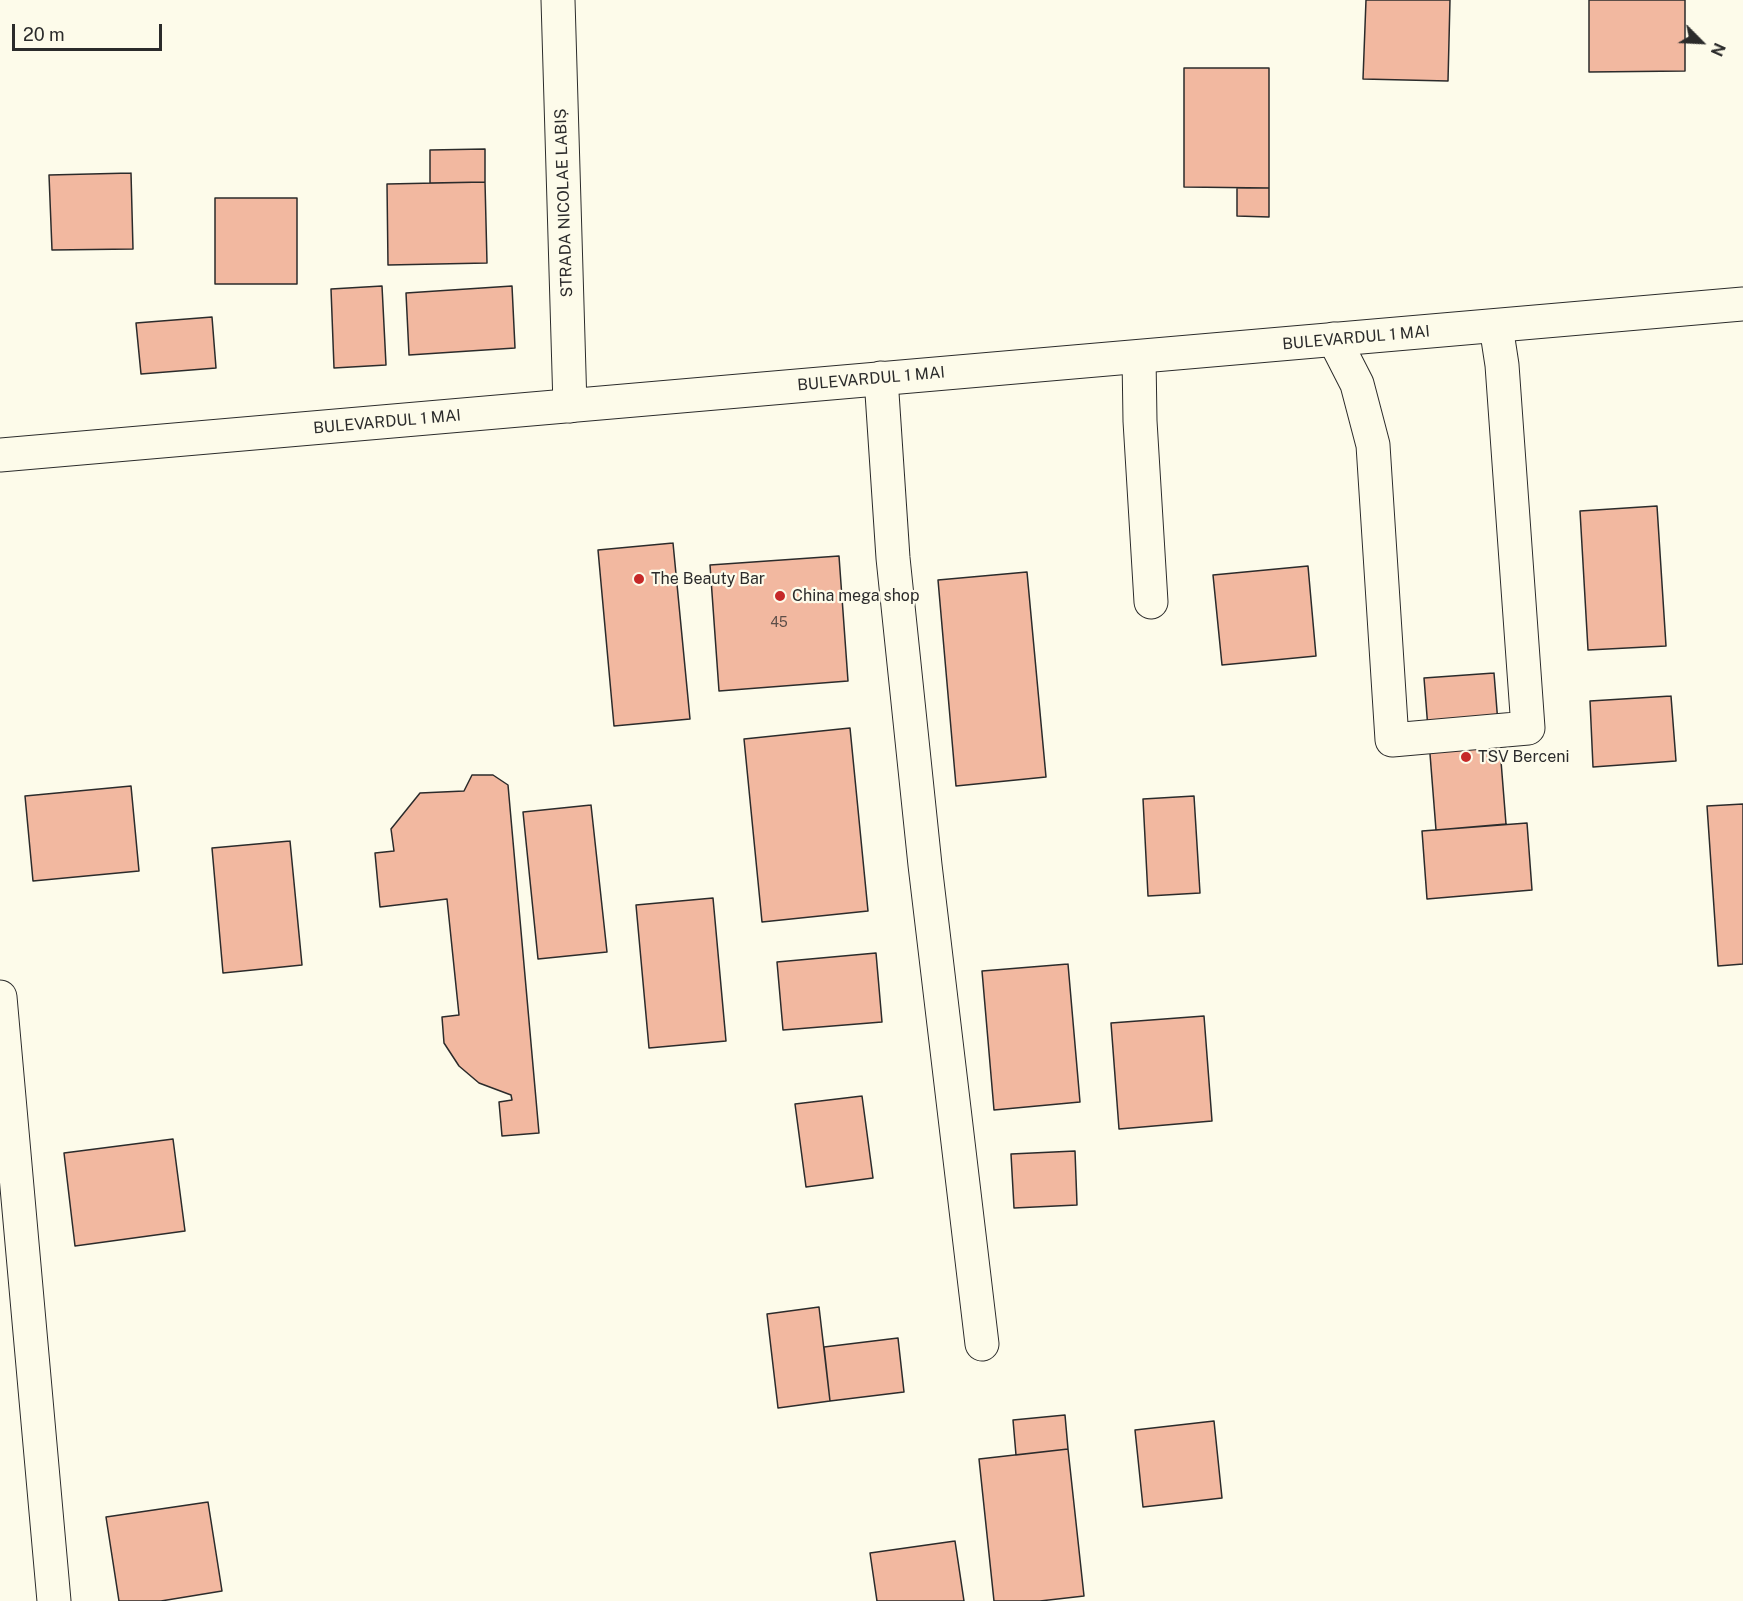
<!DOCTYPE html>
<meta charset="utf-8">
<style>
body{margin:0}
#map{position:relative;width:1743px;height:1601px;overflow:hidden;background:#fdfbea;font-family:"Public Sans",sans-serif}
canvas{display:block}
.north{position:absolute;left:1671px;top:12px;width:60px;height:60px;-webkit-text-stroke:4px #fdfbea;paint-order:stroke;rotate:114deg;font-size:16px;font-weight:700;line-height:24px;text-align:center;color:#2b2b2b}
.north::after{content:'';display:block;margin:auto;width:21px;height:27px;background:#2b2b2b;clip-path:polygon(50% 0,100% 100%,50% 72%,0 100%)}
.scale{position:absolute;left:12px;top:24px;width:150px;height:27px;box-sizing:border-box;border:3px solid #2b2b2b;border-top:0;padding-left:8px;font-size:18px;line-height:21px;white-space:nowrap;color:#2b2b2b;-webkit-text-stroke:4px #fdfbea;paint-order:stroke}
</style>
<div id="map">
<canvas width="1743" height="1601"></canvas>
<div class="north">N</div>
<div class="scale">20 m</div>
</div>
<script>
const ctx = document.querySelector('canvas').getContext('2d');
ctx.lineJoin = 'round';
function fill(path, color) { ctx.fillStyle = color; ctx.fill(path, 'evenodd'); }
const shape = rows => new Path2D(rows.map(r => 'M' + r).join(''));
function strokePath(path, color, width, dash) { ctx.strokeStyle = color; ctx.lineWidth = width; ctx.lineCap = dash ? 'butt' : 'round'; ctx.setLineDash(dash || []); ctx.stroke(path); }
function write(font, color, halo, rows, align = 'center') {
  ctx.font = font + ' "Public Sans",sans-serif'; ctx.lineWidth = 4.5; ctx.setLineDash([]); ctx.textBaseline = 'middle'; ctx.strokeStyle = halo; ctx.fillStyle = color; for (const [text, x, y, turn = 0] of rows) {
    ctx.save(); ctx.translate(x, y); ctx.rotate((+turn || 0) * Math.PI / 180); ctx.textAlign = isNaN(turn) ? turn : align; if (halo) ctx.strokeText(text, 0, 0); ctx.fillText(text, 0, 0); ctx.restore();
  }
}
const building = shape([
 [1366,0,1450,0,1448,81,1363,79,1366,0],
 [1589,0,1685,0,1685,71,1589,72,1589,0],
 [1184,68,1269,68,1269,188,1184,187,1184,68],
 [485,149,485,182,430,183,430,150,485,149],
 [131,173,133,249,52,250,49,175,131,173],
 [485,182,487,263,388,265,387,184,485,182],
 [1237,188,1269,188,1269,217,1237,216,1237,188],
 [215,198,297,198,297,284,215,284,215,198],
 [382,286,386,365,334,368,331,289,382,286],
 [512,286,515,348,409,355,406,293,512,286],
 [212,317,216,368,141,374,136,323,212,317],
 [1657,506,1666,646,1588,650,1580,511,1657,506],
 [673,543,690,719,614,726,598,550,673,543],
 [839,556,848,681,719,691,710,565,839,556],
 [1308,566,1316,656,1222,665,1213,575,1308,566],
 [1027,572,1046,777,956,786,938,580,1027,572],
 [1494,673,1506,824,1436,830,1424,678,1494,673],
 [1671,696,1676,761,1593,767,1590,701,1671,696],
 [850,728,868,911,762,922,744,739,850,728],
 [472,775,493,775,508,785,539,1133,502,1136,499,1102,512,1100,511,1095,479,1083,459,1066,444,1043,442,1017,459,1015,447,899,380,907,375,853,394,851,391,829,420,793,464,791,472,775],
 [131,786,139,871,33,881,25,796,131,786],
 [1194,796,1200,893,1148,896,1143,799,1194,796],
 [1743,804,1743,964,1718,966,1707,806,1743,804],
 [591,805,607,952,538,959,523,812,591,805],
 [1527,823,1532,890,1427,899,1422,831,1527,823],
 [290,841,302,965,223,973,212,848,290,841],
 [713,898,726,1041,649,1048,636,905,713,898],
 [876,953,882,1022,783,1030,777,962,876,953],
 [1068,964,1080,1102,994,1110,982,971,1068,964],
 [1204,1016,1212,1121,1119,1129,1111,1023,1204,1016],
 [862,1096,873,1178,806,1187,795,1104,862,1096],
 [173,1139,185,1231,75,1246,64,1153,173,1139],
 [1075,1151,1077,1205,1014,1208,1011,1154,1075,1151],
 [819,1307,830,1401,778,1408,767,1314,819,1307],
 [898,1338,904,1392,830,1401,824,1347,898,1338],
 [1065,1415,1068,1449,1016,1455,1013,1420,1065,1415],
 [1214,1421,1222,1498,1143,1507,1135,1430,1214,1421],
 [1068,1449,1084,1596,1040,1601,994,1601,979,1459,1068,1449],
 [208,1502,222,1591,161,1601,119,1601,106,1517,208,1502],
 [955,1541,964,1601,877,1601,870,1553,955,1541]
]);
const minor = shape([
 [558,0,570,406],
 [1334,339,1357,384,1373,445,1392,740,1528,728,1502,365,1496,326],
 [1139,357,1140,421,1151,602],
 [881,378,893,558,925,865,982,1344],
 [0,997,54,1601]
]);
const major = shape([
 [0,455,1743,304]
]);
const markers = [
 [639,579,6,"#c62828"],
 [780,596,6,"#c62828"],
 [1466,757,6,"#c62828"]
];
const numberNames = [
 ["45",779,623]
];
const streetNames = [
 ["STRADA NICOLAE LABIȘ",564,203,-92],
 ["BULEVARDUL 1 MAI",1356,338,-5],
 ["BULEVARDUL 1 MAI",871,379,-5],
 ["BULEVARDUL 1 MAI",387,422,-5]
];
const poiNames = [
 ["The Beauty Bar",651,579],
 ["China mega shop",792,596],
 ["TSV Berceni",1478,757]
];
fill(building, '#f2b8a0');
strokePath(building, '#2b2b2b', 1.5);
strokePath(minor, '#2b2b2b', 35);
strokePath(major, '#2b2b2b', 35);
strokePath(minor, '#fdfbea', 33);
strokePath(major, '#fdfbea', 33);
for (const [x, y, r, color] of markers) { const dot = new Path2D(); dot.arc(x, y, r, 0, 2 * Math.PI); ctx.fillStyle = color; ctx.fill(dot); strokePath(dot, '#fdfbea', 2); }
write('14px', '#5d4e48', null, numberNames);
write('16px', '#2b2b2b', '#fdfbea', streetNames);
write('16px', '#2b2b2b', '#fdfbea', poiNames, 'left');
</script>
